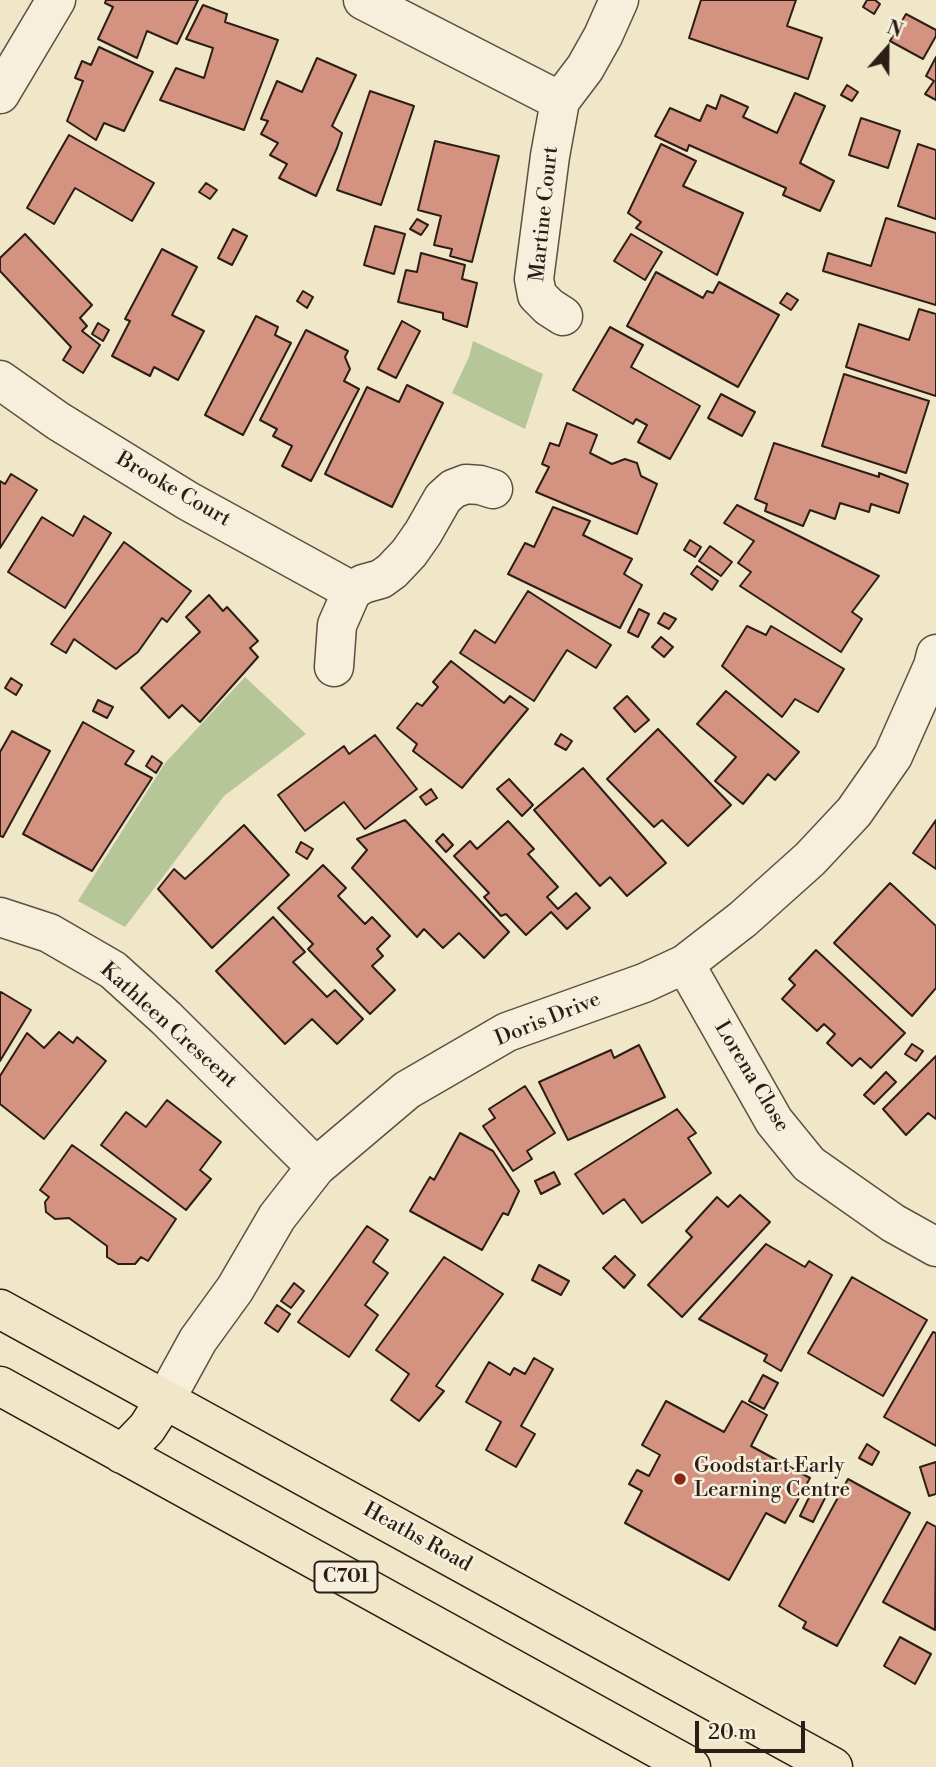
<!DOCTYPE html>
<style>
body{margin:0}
#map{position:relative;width:936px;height:1767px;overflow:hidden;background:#f0e6c8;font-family:"Libre Bodoni",serif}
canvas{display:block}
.north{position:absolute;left:852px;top:14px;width:70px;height:70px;-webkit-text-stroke:5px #f5efdb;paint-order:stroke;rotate:21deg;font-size:19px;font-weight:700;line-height:28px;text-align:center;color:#2c1d16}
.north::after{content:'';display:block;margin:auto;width:24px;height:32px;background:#2c1d16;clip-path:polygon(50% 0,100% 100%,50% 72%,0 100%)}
.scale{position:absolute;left:695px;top:1721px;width:110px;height:32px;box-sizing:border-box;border:4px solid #2c1d16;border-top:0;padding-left:9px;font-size:21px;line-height:24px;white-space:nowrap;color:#2c1d16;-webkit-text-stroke:5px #f5efdb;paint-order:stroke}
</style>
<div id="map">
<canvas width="936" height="1767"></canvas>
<div class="north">N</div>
<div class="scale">20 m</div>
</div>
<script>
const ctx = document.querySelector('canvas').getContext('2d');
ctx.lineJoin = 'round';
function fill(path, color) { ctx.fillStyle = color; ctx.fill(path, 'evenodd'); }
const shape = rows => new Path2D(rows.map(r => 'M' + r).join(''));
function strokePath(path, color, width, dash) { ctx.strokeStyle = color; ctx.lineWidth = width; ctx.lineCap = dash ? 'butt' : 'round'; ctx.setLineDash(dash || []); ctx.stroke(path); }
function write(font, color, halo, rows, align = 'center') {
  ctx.font = font + ' "Libre Bodoni",serif'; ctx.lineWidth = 5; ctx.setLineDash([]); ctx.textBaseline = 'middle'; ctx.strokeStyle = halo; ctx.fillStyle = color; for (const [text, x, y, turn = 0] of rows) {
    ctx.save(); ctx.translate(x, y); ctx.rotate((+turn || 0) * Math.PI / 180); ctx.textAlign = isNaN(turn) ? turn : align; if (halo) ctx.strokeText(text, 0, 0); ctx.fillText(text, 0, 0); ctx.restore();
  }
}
const green = shape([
 [473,341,543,374,525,429,452,393,469,357],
 [245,677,306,734,224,796,125,927,78,901,165,763]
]);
const building = shape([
 [106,0,198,0,177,44,147,31,137,58,98,39,113,7,105,3,106,0],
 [701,0,796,0,787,26,822,38,808,79,689,38,701,0],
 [867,0,875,0,880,4,874,14,863,7,867,0],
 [203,5,227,14,225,22,278,40,244,130,160,100,176,68,204,78,213,48,186,39,203,5],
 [906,14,936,30,936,36,923,59,890,41,906,14],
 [99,47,153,72,124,131,104,123,96,140,67,121,83,81,75,78,82,61,91,65,99,47],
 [936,57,936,100,925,94,934,81,926,76,936,57],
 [317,58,356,75,332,126,342,133,337,148,316,196,279,178,287,164,270,155,278,143,261,134,268,121,261,119,277,81,302,92,317,58],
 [847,85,858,92,852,101,841,95,847,85],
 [370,91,414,106,381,205,337,190,370,91],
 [795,93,825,106,800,163,834,181,820,211,783,195,786,188,689,145,687,151,655,136,670,108,700,121,707,105,716,109,721,95,748,107,743,117,777,133,795,93],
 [861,118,900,131,888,168,849,155,861,118],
 [69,135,154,183,132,221,75,188,54,224,27,208,69,135],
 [435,141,499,156,472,262,450,256,452,249,434,245,441,216,418,210,435,141],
 [661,144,696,161,683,186,743,213,717,275,636,228,641,222,628,213,661,144],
 [918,144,936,150,936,219,898,206,918,144],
 [206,183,217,190,210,199,199,192,206,183],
 [886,218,936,233,936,305,823,271,828,253,871,266,886,218],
 [417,219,428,225,421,235,410,229,417,219],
 [375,226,405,234,394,274,364,265,375,226],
 [233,229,247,236,232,265,218,258,233,229],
 [25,234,92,305,80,318,87,326,82,331,100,345,83,373,63,360,71,347,0,271,0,258,25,234],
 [631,234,662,252,645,280,614,261,631,234],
 [162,249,197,267,172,315,204,331,178,380,154,367,150,376,112,356,130,321,125,319,162,249],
 [421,253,465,265,462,279,477,283,467,327,443,319,443,313,398,302,406,270,417,272,421,253],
 [656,272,703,298,707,291,713,293,719,282,779,315,738,387,627,326,656,272],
 [303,291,313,297,307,308,297,301,303,291],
 [787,293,798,300,791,310,780,303,787,293],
 [919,309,936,314,936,396,846,367,859,324,909,340,919,309],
 [256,316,278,327,275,335,291,343,243,435,205,415,256,316],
 [402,321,420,331,396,378,378,369,402,321],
 [98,323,109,330,103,341,92,334,98,323],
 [610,327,643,345,631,367,700,406,670,459,638,442,647,425,636,419,633,424,573,390,610,327],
 [306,330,348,351,345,357,350,369,344,381,359,389,311,481,282,466,292,446,273,436,277,429,260,420,306,330],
 [844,374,929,401,906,473,822,446,844,374],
 [407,385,443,403,392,507,325,474,367,387,399,402,407,385],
 [721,394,755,412,742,436,708,418,721,394],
 [567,423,597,435,590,453,612,464,625,459,637,463,641,476,657,484,637,534,536,492,549,467,542,464,550,443,559,446,567,423],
 [774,443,879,477,879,473,908,484,899,513,871,504,869,512,840,503,835,519,810,510,803,526,765,511,767,504,755,499,774,443],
 [11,474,37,490,0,548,0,481,5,484,11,474],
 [737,505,879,576,852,612,862,619,841,652,740,586,751,572,738,563,754,541,724,523,737,505],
 [553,507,590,521,583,535,632,559,624,574,642,585,620,628,508,574,525,543,534,547,553,507],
 [84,516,111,533,65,608,8,572,42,517,73,536,84,516],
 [690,540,701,547,695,557,684,550,690,540],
 [124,542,191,591,167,622,162,618,138,652,116,669,74,639,66,653,51,644,124,542],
 [710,546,732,562,721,576,699,561,710,546],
 [697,566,718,581,712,590,691,574,697,566],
 [528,591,611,645,596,668,567,650,534,701,460,653,475,630,495,643,528,591],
 [209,595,223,611,227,607,258,641,250,648,258,657,200,722,182,705,169,718,141,688,200,632,186,617,209,595],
 [639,609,649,614,638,637,628,632,639,609],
 [664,613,676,619,669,629,658,623,664,613],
 [747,626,766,635,771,626,844,669,818,712,795,699,782,717,722,666,747,626],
 [661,637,673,647,664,657,652,647,661,637],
 [451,661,504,703,510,696,528,709,462,788,413,751,417,744,397,728,417,703,422,706,438,687,433,682,451,661],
 [11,678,22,685,16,695,5,688,11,678],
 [726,691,799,752,775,780,768,774,743,804,715,781,736,757,697,724,726,691],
 [627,696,649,720,635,732,614,708,627,696],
 [98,700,113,707,107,718,93,711,98,700],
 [83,722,134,751,125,764,152,778,92,871,23,834,83,722],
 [658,729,731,805,688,846,662,820,654,827,607,779,658,729],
 [12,731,50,751,3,837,0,836,0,752,12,731],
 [561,734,572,741,566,750,555,744,561,734],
 [375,735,417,789,365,829,344,802,305,831,278,795,344,746,349,754,375,735],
 [152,756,162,763,156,773,146,766,152,756],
 [583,768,666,863,627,896,610,877,600,886,534,810,583,768],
 [509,779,533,805,522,816,497,789,509,779],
 [431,789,437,798,426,805,420,797,431,789],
 [405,820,509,932,484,958,459,933,443,948,424,929,417,937,352,868,367,850,357,839,405,820],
 [936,820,936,869,913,853,936,820],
 [508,821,534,849,528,854,558,887,547,897,558,909,576,893,590,908,567,929,551,912,526,935,506,914,501,916,484,897,489,893,454,856,470,841,477,849,508,821],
 [244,825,289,875,212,948,158,889,174,869,185,879,244,825],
 [443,834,453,845,446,852,436,841,443,834],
 [301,842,313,849,307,859,296,852,301,842],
 [323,865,346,888,338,896,365,924,372,917,390,936,377,949,383,956,372,966,395,990,370,1014,308,949,313,944,278,908,323,865],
 [890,883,936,926,936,988,912,1016,834,943,890,883],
 [273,917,305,952,293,962,327,997,335,990,363,1019,337,1044,312,1019,285,1044,216,971,273,917],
 [816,950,905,1033,871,1068,860,1058,852,1066,827,1043,835,1034,824,1024,817,1031,782,999,795,985,789,979,816,950],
 [1,992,31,1010,0,1061,0,994,1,992],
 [59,1032,73,1043,77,1037,106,1061,44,1139,0,1104,0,1076,27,1033,44,1048,59,1032],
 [912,1044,923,1051,916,1061,905,1054,912,1044],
 [639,1045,665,1097,568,1140,539,1082,611,1050,614,1058,639,1045],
 [936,1056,936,1119,928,1113,906,1135,883,1109,936,1056],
 [886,1072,896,1082,874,1104,864,1095,886,1072],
 [525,1086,555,1133,527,1151,532,1159,513,1171,483,1126,495,1118,489,1109,525,1086],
 [167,1100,221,1142,200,1170,211,1179,186,1210,101,1145,126,1112,146,1127,167,1100],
 [677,1109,696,1133,688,1138,711,1173,642,1223,624,1199,603,1214,575,1174,677,1109],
 [460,1133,493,1151,519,1191,508,1215,503,1213,482,1250,410,1211,430,1177,434,1180,460,1133],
 [72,1145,176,1219,148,1261,141,1257,135,1264,118,1264,107,1257,107,1246,69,1218,55,1219,46,1212,45,1202,49,1197,40,1190,72,1145],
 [554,1172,560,1184,541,1194,535,1181,554,1172],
 [740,1195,770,1222,682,1317,648,1285,692,1237,686,1231,717,1197,728,1207,740,1195],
 [367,1226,388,1240,373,1262,388,1273,365,1305,378,1315,349,1357,298,1322,367,1226],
 [766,1244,805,1267,809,1261,832,1275,781,1371,764,1361,767,1355,699,1319,766,1244],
 [615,1256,635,1275,624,1288,603,1268,615,1256],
 [444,1257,503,1294,436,1386,444,1391,419,1421,391,1400,409,1374,376,1350,444,1257],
 [539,1265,569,1281,561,1295,532,1280,539,1265],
 [852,1277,927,1320,883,1396,808,1353,852,1277],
 [294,1283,304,1291,291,1308,281,1301,294,1283],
 [277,1305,290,1314,278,1332,265,1323,277,1305],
 [933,1332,936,1333,936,1446,884,1417,933,1332],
 [534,1358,553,1369,521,1426,535,1434,516,1467,486,1450,501,1422,466,1402,489,1362,510,1375,514,1368,525,1374,534,1358],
 [763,1375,778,1383,764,1409,749,1401,763,1375],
 [666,1401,724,1432,742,1401,767,1415,751,1446,810,1478,785,1523,766,1513,729,1580,625,1523,642,1491,629,1484,637,1470,649,1476,660,1455,642,1445,666,1401],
 [867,1444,879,1452,872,1465,859,1458,867,1444],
 [936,1462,936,1494,929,1496,920,1467,936,1462],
 [848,1479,910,1513,837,1646,803,1628,806,1622,779,1606,848,1479],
 [815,1485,828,1492,813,1522,800,1516,815,1485],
 [927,1522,936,1527,935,1630,883,1602,927,1522],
 [900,1637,931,1654,915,1684,884,1666,900,1637]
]);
const street = shape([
 [363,0,560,101],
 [0,94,56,0],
 [563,316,549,307,537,295,534,279,550,156,560,101,585,68,603,36,619,0],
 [0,380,58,421,188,501,352,591],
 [334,667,337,625,352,591,363,584,381,579,392,571,409,553,423,533,443,498,453,489,466,484,480,485,493,489],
 [0,917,49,933,113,970,166,1018,316,1167],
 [685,964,774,1121,809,1164,893,1223,936,1247],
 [165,1400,198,1340,235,1289,277,1217,316,1167,407,1090,507,1032,644,983,685,964,743,919,810,859,854,812,893,756,933,666,936,654]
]);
const primary = shape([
 [0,1309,833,1767],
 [0,1386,691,1767],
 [122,1454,147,1428,165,1400]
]);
const markers = [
 [680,1479,7,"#8f2418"]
];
const shields = [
 [346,1577,63]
];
const shieldNames = [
 ["C701",346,1577]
];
const streetNames = [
 ["Martine Court",545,214,-84],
 ["Brooke Court",173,490,30],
 ["Doris Drive",548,1020,-22],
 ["Kathleen Crescent",168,1026,42],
 ["Lorena Close",751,1077,59],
 ["Heaths Road",417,1538,29]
];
const poiNames = [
 ["Goodstart Early",694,1467],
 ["Learning Centre",694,1491]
];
fill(green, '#b7c698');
fill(building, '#d39380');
strokePath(building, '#2c1d16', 2);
strokePath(street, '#5d4f42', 41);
strokePath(primary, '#2c1d16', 41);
strokePath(street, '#f5efdb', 38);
strokePath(primary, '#f0e6c8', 38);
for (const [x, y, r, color] of markers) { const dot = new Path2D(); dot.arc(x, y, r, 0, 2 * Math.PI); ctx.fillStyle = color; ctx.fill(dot); strokePath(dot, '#f5efdb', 2.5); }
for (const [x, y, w] of shields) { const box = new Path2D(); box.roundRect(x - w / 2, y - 15.5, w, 31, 5); ctx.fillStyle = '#f5efdb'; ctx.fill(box); strokePath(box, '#2c1d16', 2); }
write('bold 19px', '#2c1d16', null, shieldNames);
write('21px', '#2c1d16', '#f5efdb', streetNames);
write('21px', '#2c1d16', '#f5efdb', poiNames, 'left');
</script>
